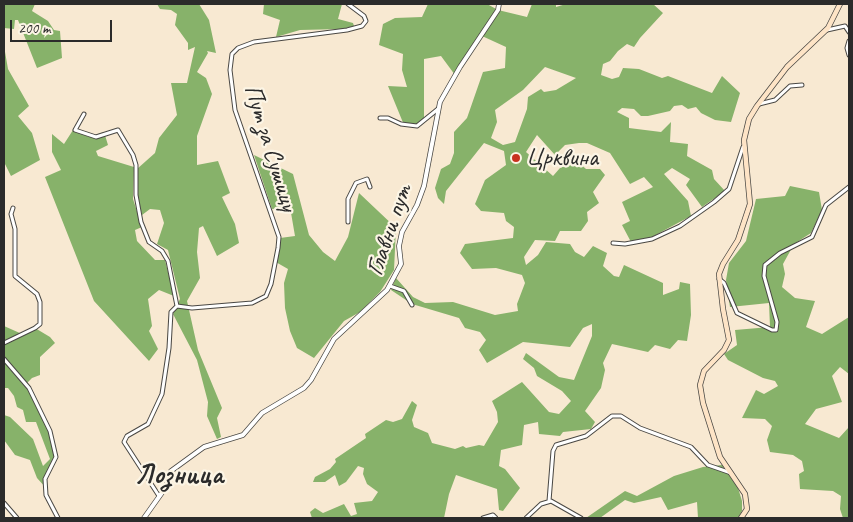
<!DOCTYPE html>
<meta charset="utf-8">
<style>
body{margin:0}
#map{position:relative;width:853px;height:522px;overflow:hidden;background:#f8e9d2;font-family:Caveat,sans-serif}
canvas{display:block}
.frame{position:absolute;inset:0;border:5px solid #2b2b2b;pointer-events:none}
.scale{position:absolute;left:10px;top:20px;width:102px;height:22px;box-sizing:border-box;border:2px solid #2b2b2b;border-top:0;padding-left:6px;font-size:15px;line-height:18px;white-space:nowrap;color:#2b2b2b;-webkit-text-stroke:4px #fcf5e5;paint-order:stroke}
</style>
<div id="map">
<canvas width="853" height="522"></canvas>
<div class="frame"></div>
<div class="scale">200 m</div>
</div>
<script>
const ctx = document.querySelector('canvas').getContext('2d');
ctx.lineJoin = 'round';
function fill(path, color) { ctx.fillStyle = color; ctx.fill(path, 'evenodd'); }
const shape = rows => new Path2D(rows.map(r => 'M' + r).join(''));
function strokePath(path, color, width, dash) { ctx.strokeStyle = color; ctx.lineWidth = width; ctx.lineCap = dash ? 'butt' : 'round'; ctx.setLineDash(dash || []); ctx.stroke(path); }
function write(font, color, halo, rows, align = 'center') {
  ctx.font = font + ' Caveat,sans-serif'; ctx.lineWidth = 4.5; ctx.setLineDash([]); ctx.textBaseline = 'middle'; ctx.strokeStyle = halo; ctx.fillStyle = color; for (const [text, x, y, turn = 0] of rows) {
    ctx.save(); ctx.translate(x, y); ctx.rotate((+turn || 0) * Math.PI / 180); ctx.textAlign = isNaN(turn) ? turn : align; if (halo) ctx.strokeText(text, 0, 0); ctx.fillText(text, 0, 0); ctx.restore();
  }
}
const forest = shape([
 [4,4,35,4,32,11,48,21,54,30,60,31,62,58,37,68,18,20,15,20,14,29,4,28],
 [157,4,199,4,209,20,216,53,207,51,208,53,197,72,206,78,212,94,197,136,197,165,218,161,230,193,222,197,235,224,239,243,217,256,203,226,199,228,197,252,200,278,187,301,198,350,222,408,217,418,221,437,217,439,207,416,208,402,197,360,173,314,180,299,168,250,157,244,164,223,160,210,150,209,142,215,138,199,137,169,155,153,159,138,177,115,171,83,187,83,195,47,188,50,188,43,175,25,177,14,171,10,160,9],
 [264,4,342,4,338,19,353,23,354,26,342,29,300,30,276,37,280,20,263,14],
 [428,4,487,4,498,10,527,17,532,4,556,4,556,7,566,4,653,4,663,13,640,38,634,47,627,44,618,51,610,61,603,64,601,75,612,79,619,77,623,68,639,69,662,78,668,76,712,93,722,76,740,93,731,122,715,120,701,113,696,107,688,109,682,105,674,106,670,111,648,116,641,116,634,109,622,108,617,112,629,118,629,128,661,132,671,122,670,142,688,144,687,156,712,170,714,179,725,191,702,207,686,185,690,179,672,168,664,174,688,201,691,216,648,239,631,242,622,225,630,221,622,202,653,187,644,177,630,184,610,153,587,143,579,143,565,145,555,155,537,135,526,152,553,176,560,168,577,161,586,169,600,169,605,175,593,192,599,203,587,212,588,221,581,231,560,231,555,241,535,240,524,257,526,265,538,255,546,242,570,244,575,252,584,257,593,246,607,253,603,266,614,276,619,277,624,265,663,283,663,295,679,289,680,282,690,284,691,315,687,341,678,340,670,349,655,345,648,352,612,344,603,363,605,370,601,388,585,411,595,422,591,429,563,432,560,436,539,434,538,422,524,425,522,445,501,450,499,466,505,469,520,488,503,511,499,510,497,489,456,475,449,494,444,518,312,518,310,512,315,508,323,513,344,504,351,516,357,514,354,503,372,501,378,492,367,484,363,474,364,468,358,466,346,482,339,486,335,475,325,482,313,482,315,477,330,469,336,462,335,459,366,438,365,434,386,420,393,422,402,419,412,401,417,405,412,420,414,427,428,433,432,443,455,449,463,446,466,448,479,445,484,446,498,422,497,412,492,401,522,382,549,412,559,414,571,401,562,391,537,376,534,368,523,359,526,353,559,377,574,380,592,336,592,324,583,328,570,347,523,342,487,363,479,350,486,340,480,332,465,328,459,318,412,304,391,290,396,278,413,297,425,303,453,302,495,315,518,311,517,304,525,283,522,275,496,268,472,269,460,253,465,244,513,238,514,227,506,221,504,213,481,211,475,204,485,180,506,165,504,151,484,143,446,191,444,204,438,198,435,188,441,169,450,164,454,153,454,132,467,118,483,72,505,68,506,47,482,36,455,75,441,56,424,59,424,120,417,126,404,125,388,86,407,87,402,70,403,54,379,45,383,24,395,18,422,17],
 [545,67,576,78,556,90,544,92,541,89,528,97,527,109,515,142,503,145,491,138,497,122,495,110,523,90],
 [4,46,8,69,29,106,18,116,32,133,40,160,11,176,4,162],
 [73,130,89,137,104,132,108,145,96,151,98,156,134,167,133,199,142,227,135,230,137,241,155,260,165,260,174,296,159,290,148,299,152,326,149,331,158,349,149,361,94,301,45,177,61,170,52,152,52,134,64,144],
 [254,155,293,174,309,235,323,252,335,261,348,237,359,193,396,228,394,270,380,292,360,312,344,321,314,358,297,348,290,331,285,308,284,283,288,269,274,261,280,238,295,236,290,207,272,209],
 [790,186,819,192,822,210,811,233,794,244,783,264,785,274,782,287,795,298,815,301,806,327,822,334,849,317,849,374,840,367,832,376,842,402,816,409,805,424,839,438,849,427,849,518,843,518,840,509,841,496,833,491,800,489,799,474,804,471,802,461,793,455,770,452,767,440,772,426,765,419,742,418,756,390,764,394,778,386,775,381,763,378,728,360,724,354,737,345,735,330,770,327,769,303,730,307,726,280,729,263,746,241,756,199,785,196],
 [4,326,22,334,35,328,50,337,55,343,40,357,40,375,32,378,26,384,46,422,56,457,45,479,46,488,37,478,30,460,15,455,4,440,4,415,10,417,33,439,43,466,50,459,36,422,26,422,23,410,17,407,14,396,8,388,4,388],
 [722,465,738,488,742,501,742,511,738,518,698,518,697,502,668,510,661,497,634,503,625,500,600,518,586,518,625,491,637,496,674,476,703,467]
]);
const minor = shape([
 [827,30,845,26,849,32],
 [849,41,847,48,849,55],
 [759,104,775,100,790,86,802,85],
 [84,114,75,130,96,137,118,130,133,155,136,165,136,195,141,222,149,242,162,251,168,261,177,306],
 [380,118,388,118,401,124,417,126,438,109],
 [348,222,348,199,356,183,367,179,370,187],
 [613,243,625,244,652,239,680,226,714,202,729,189,743,147],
 [719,279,724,283,737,313,772,330,776,330,777,322,764,276,765,265,780,253,812,237,826,205,849,187],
 [390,286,404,291,412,305],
 [4,343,35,328,40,324,40,302,37,294,15,276,15,229,11,214,13,208],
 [4,359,29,388,50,431,56,457,45,479,46,495,58,518],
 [159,496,124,442,127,436,148,424,162,394,169,348,171,312,177,306,192,308,252,303,266,296,271,284,278,248,279,237,235,110,230,70,232,54,238,48,254,42,347,30,362,26,366,21,364,16,348,4],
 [549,501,553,451,556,445,586,436,612,416,621,416,640,428,691,447,708,465,731,473],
 [4,503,17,518],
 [483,518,493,515,496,518],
 [526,518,541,504,551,501,581,518]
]);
const tertiary = shape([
 [144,518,166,487,171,471,204,447,243,435,262,413,304,388,311,380,334,339,387,290,401,264,399,246,402,232,417,205,424,186,440,102,460,67,498,10,499,4]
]);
const secondary = shape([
 [741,518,747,509,745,494,720,457,703,403,700,385,704,371,724,350,729,340,723,309,719,274,723,264,738,240,750,204,744,140,749,119,757,106,787,67,828,28,840,4]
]);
const markers = [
 [516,158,5,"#c8321e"]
];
const streetNames = [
 ["Пут за Сушицу",270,148,73],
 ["Главни пут",390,230,-71]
];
const poiNames = [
 ["Црквина",526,158]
];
const quarterNames = [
 ["Лозница",179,476]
];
fill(forest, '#87b26a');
strokePath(minor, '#4a4844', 5);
strokePath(tertiary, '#4a4844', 5.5);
strokePath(secondary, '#4a4844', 6);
strokePath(minor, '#fff', 3);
strokePath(tertiary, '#fff', 4);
strokePath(secondary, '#fee4c6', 4.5);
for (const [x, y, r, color] of markers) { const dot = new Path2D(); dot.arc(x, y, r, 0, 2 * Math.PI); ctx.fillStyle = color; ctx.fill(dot); strokePath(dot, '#fcf5e5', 2); }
write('25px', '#2b2b2b', '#fcf5e5', streetNames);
write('25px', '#2b2b2b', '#fcf5e5', poiNames, 'left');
write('bold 28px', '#2b2b2b', '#fcf5e5', quarterNames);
</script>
